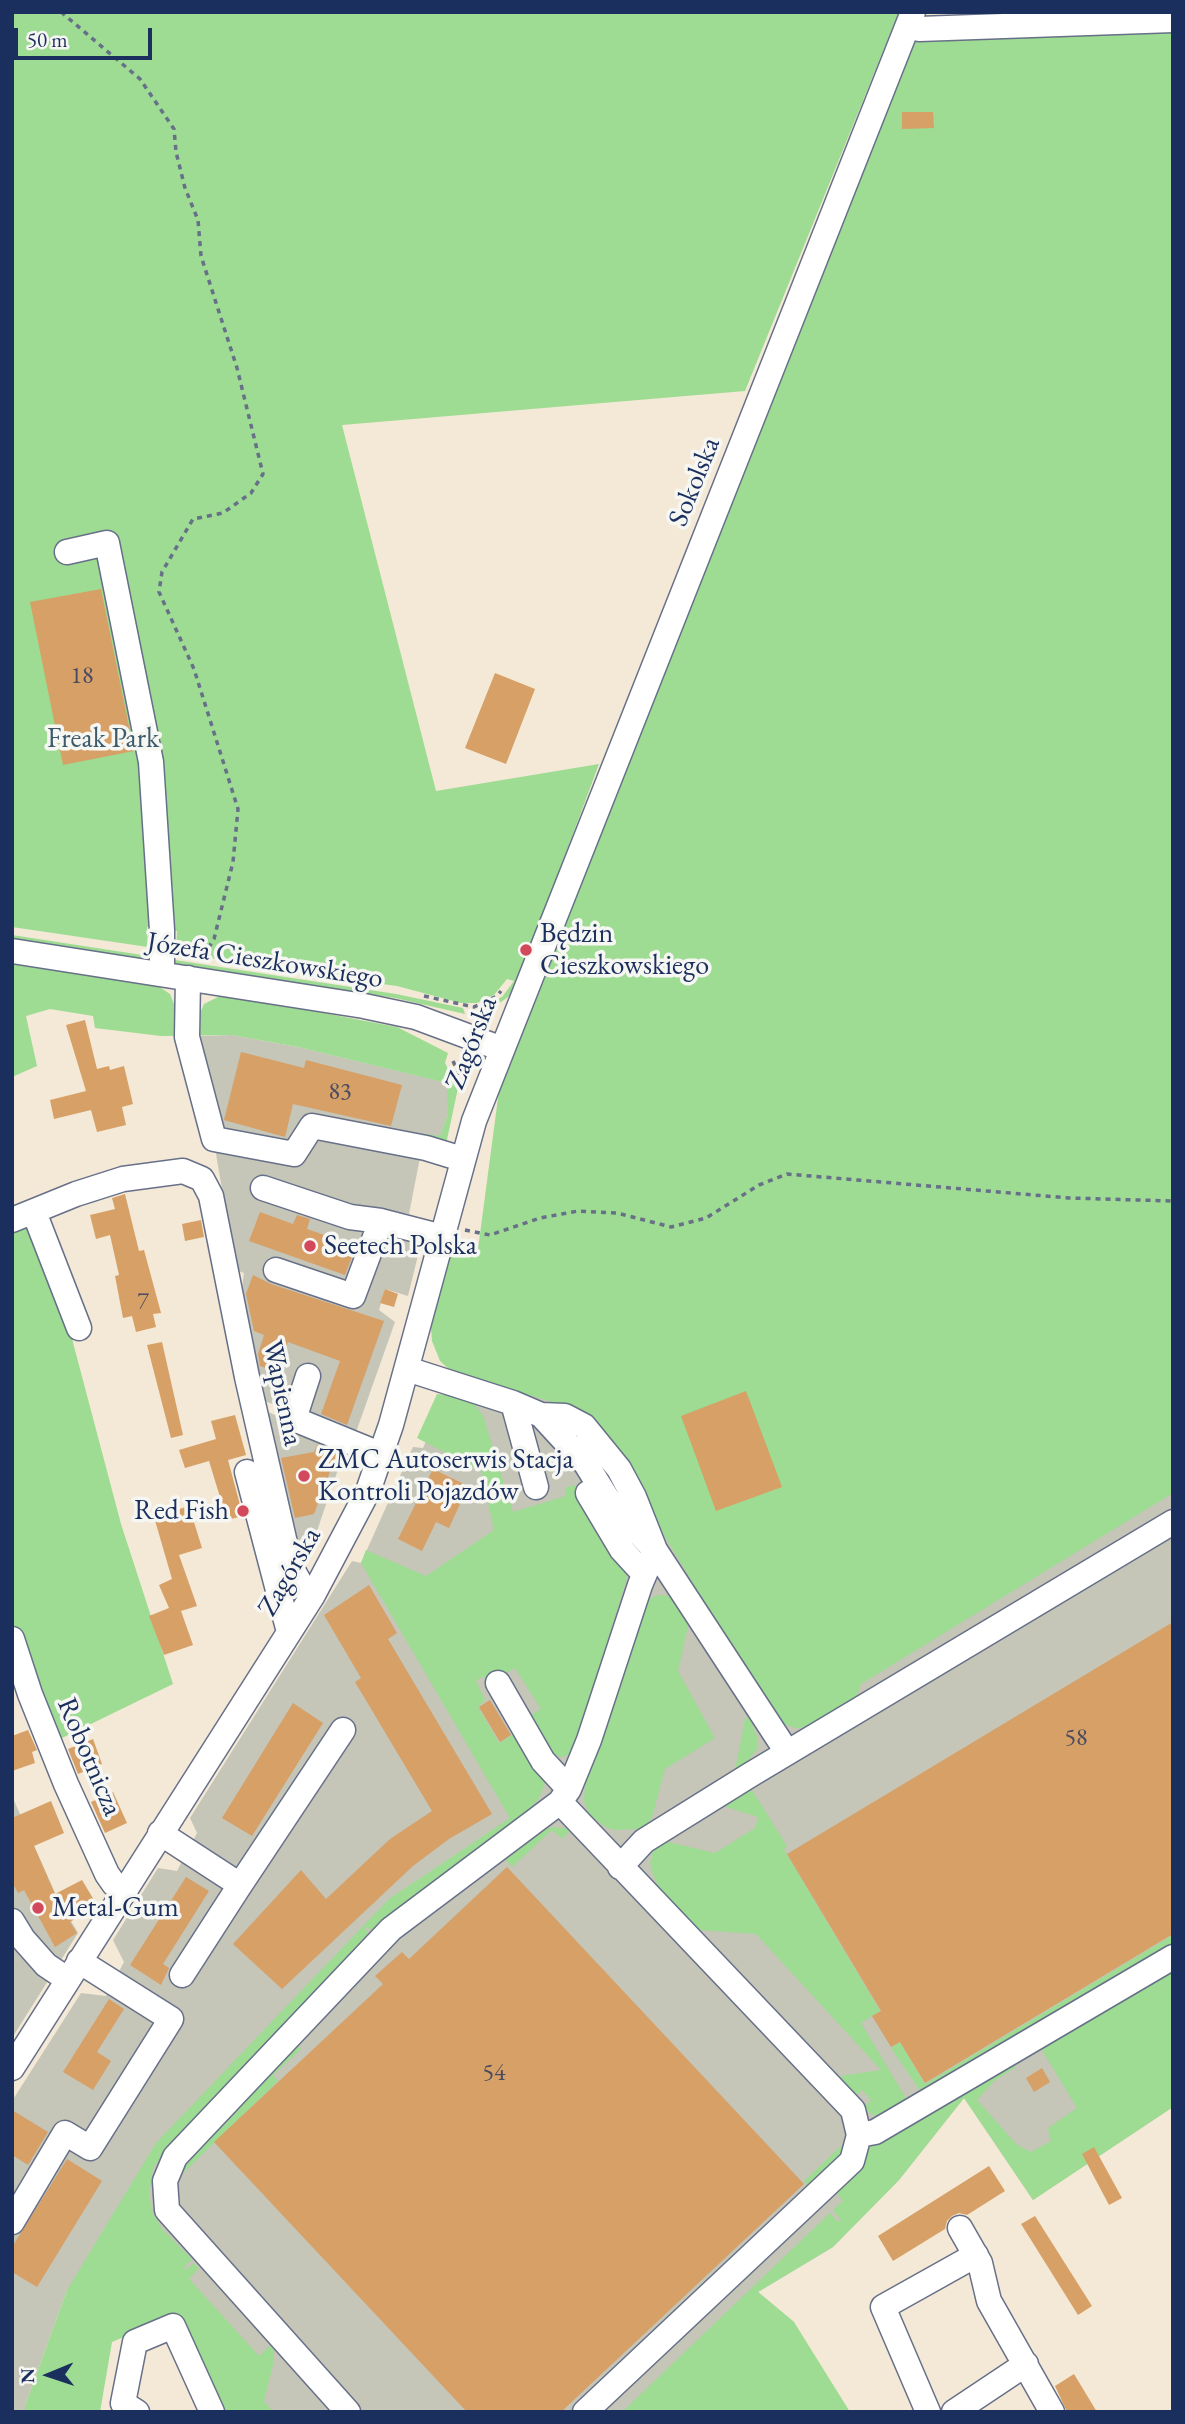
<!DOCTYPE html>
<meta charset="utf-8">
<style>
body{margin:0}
#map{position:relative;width:1185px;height:2424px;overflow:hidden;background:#f3e9d6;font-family:"EB Garamond",serif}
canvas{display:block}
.frame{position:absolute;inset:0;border:14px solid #1b2f5e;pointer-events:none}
.north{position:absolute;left:14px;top:2340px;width:70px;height:70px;-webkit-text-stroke:5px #f6f6f2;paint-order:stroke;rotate:268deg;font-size:19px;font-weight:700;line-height:28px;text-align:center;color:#1b2f5e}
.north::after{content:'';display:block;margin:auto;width:24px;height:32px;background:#1b2f5e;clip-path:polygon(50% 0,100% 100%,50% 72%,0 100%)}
.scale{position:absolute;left:14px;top:28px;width:138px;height:32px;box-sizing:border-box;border:4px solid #1b2f5e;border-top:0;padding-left:9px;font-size:21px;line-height:24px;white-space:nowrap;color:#1b2f5e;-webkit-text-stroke:5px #f6f6f2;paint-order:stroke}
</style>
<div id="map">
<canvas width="1185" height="2424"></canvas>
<div class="frame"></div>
<div class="north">N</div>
<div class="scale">50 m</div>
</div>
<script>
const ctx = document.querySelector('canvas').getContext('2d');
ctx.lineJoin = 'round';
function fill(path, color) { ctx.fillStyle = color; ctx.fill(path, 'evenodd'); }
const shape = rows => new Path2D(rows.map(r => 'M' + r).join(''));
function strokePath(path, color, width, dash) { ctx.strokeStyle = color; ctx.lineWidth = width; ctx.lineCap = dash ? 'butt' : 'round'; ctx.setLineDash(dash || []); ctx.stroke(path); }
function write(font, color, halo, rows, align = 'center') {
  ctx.font = font + ' "EB Garamond",serif'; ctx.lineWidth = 7; ctx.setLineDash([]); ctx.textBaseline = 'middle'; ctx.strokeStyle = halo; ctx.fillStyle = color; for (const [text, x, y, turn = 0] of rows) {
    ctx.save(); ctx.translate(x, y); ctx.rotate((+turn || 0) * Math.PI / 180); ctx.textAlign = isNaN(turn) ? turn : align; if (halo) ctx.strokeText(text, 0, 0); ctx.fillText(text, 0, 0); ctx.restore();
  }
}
const industrial = shape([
 [232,1035,298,1047,448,1083,448,1114,440,1137,423,1142,409,1214,403,1213,395,1235,421,1243,408,1296,385,1289,379,1310,395,1322,355,1435,262,1400,241,1295,244,1273,236,1270,217,1160,199,1036],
 [456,1373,1173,1481,1173,2107,1033,2200,964,2098,899,2180,833,2247,758,2292,794,2322,657,2412,240,2412,180,2274,67,2290,25,2406,25,2412,12,2412,12,2101,81,1993,106,1996,124,1962,113,1940,158,1868,177,1871,197,1833,190,1818,352,1561,361,1563,413,1447,423,1448],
 [259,1408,346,1446,305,1566,299,1563],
 [12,1796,56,1895,78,1933,12,2038]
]);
const green = shape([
 [12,12,899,12,745,391,342,425,436,791,599,764,518,982,508,997,487,1012,477,1013,480,1007,502,997,514,981,507,979,494,995,477,1003,461,1003,397,986,231,963,176,949,177,931,162,928,147,927,148,947,12,927],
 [1173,24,1173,1493,861,1684,856,1698,809,1727,796,1728,783,1724,773,1715,605,1438,586,1412,452,1372,440,1361,432,1341,430,1316,448,1242,478,1249,500,1083,914,34],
 [12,935,396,994,463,1008,465,1014,395,998,12,940],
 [12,961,155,984,170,994,175,1006,197,1020,204,1004,220,996,234,996,397,1027,448,1053,445,1063,458,1088,445,1149,423,1142,426,1134,440,1136,448,1114,447,1083,298,1047,232,1035,161,1036,95,1028,93,1016,50,1009,26,1016,37,1066,12,1077],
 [28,1225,71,1335,121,1524,173,1684,60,1739,41,1705,12,1623,12,1230],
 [437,1394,457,1396,473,1402,483,1416,513,1512,566,1496,565,1488,574,1485,624,1566,627,1578,574,1750,569,1755,561,1757,548,1752,528,1717,541,1709,515,1668,488,1684,483,1676,476,1681,485,1700,478,1707,499,1743,517,1732,546,1781,538,1800,524,1814,373,1932,367,1927,365,1929,370,1935,163,2154,153,2168,149,2196,153,2213,162,2229,192,2259,184,2267,186,2270,194,2263,199,2268,189,2279,259,2356,270,2346,274,2350,274,2361,264,2401,273,2412,218,2412,174,2316,112,2342,100,2412,25,2412,25,2406,67,2290,156,2143,389,1899,510,1818,361,1563,366,1550,426,1576,494,1530,481,1471,417,1438],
 [658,1595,671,1596,686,1612,688,1626,678,1671,715,1738,665,1769,652,1817,646,1826,638,1829,614,1830,604,1826,589,1814,584,1801,585,1786,640,1608,649,1599],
 [749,1716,757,1738,758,1748,743,1767,735,1770,745,1719],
 [750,1787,787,1846,784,1849,786,1853,880,2011,861,2023,907,2100,885,2118,873,2115,863,2108,871,2100,862,2090,856,2096,840,2076,881,2070,756,1934,699,1930,659,1888,653,1875,650,1863,653,1851,660,1843,668,1842,715,1853,755,1828,758,1817,723,1806],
 [552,1827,571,1829,562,1839,552,1830,512,1867,504,1858,535,1834],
 [1173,1935,1173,1949,923,2095,891,2048,900,2042,925,2084],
 [1173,1970,1173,2107,1033,2200,964,2098,899,2180,833,2247,758,2292,794,2322,850,2412,622,2412,830,2213,838,2222,841,2220,833,2210,843,2201,835,2190,853,2174,869,2148,1008,2063,1016,2067,994,2081,977,2100,1017,2145,1031,2152,1051,2141,1048,2128,1077,2108,1039,2045],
 [294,2042,301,2049,273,2075,278,2081,176,2180,183,2164],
 [842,2145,844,2147,837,2160,808,2187,804,2181]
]);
const building = shape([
 [902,112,933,112,934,128,902,129],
 [101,589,134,751,63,765,30,602],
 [495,673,535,689,506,764,465,748],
 [85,1020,97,1069,109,1066,110,1070,124,1066,133,1104,122,1107,126,1125,97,1132,91,1110,54,1119,50,1100,86,1091,66,1025],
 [241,1052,304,1068,306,1060,402,1085,391,1126,293,1104,285,1137,224,1120],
 [125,1194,139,1251,144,1250,161,1313,153,1314,156,1327,136,1332,132,1316,123,1318,115,1276,119,1275,110,1235,96,1239,90,1215,115,1209,112,1198],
 [260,1212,293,1224,297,1215,310,1219,307,1229,356,1246,345,1275,249,1241],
 [201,1220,204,1237,185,1241,182,1224],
 [253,1275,271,1284,384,1321,347,1425,321,1414,340,1361,288,1342,277,1372,260,1366,258,1354,264,1335,254,1331,246,1294],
 [385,1289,398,1294,394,1307,380,1303],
 [162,1342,183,1435,171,1438,147,1345],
 [746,1391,782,1487,716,1511,681,1416],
 [235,1415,246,1455,228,1460,243,1516,227,1520,209,1461,185,1468,179,1450,216,1439,211,1421],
 [317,1445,337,1453,314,1514,295,1518,281,1458,314,1452],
 [433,1469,462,1483,459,1490,465,1493,449,1528,436,1522,422,1551,398,1539],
 [189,1506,202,1548,179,1555,197,1606,181,1611,193,1645,164,1655,149,1616,169,1608,159,1585,172,1579,154,1517],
 [369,1585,397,1633,388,1639,492,1814,449,1839,413,1866,282,1989,233,1944,301,1870,326,1899,390,1839,432,1811,355,1682,361,1678,324,1615],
 [1173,1622,1173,1934,925,2083,900,2042,891,2047,872,2016,881,2011,787,1854],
 [490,1700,511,1735,500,1742,479,1707],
 [293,1703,323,1723,252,1836,222,1818],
 [28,1730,37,1750,32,1752,35,1763,12,1771,12,1736],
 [93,1739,102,1764,78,1774,68,1749],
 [113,1792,127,1823,105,1833,91,1802],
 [51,1801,64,1833,34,1846,55,1894,82,1880,97,1905,70,1922,77,1933,55,1947,24,1890,18,1893,12,1882,12,1818],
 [507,1867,804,2184,561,2412,467,2412,214,2142,383,1984,375,1976,402,1952,409,1959],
 [186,1877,209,1891,163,1964,169,1968,161,1985,130,1965],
 [109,1999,124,2009,97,2052,111,2061,93,2090,63,2072],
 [1042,2068,1050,2082,1034,2092,1026,2078],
 [12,2110,48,2132,28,2165,12,2155],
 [1094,2147,1122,2198,1109,2205,1082,2154],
 [67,2159,102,2181,37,2287,12,2272,12,2247],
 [989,2166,1005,2191,967,2215,959,2213,952,2216,947,2221,945,2229,893,2261,878,2236],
 [1035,2216,1092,2306,1078,2315,1021,2224],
 [1074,2374,1097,2412,1067,2412,1055,2386]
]);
const path = shape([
 [61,12,140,79,174,129,176,152,185,188,198,220,201,256,237,368,263,474,251,493,223,513,193,519,162,572,159,592,194,669,238,809,233,862,214,939,201,960],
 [424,996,474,1007,497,996,501,991],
 [453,1061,461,1079,462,1092],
 [465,1230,490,1235,540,1218,578,1211,617,1213,671,1227,706,1218,759,1185,787,1174,1069,1198,1173,1201]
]);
const minor = shape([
 [908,25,919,29,1173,20],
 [67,552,107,543,151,762,162,930,162,974],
 [12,951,364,1006,416,1017,502,1049],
 [188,978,187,1037,214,1139,294,1154,312,1126,426,1148,462,1159],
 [263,1188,350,1217,381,1221,443,1237],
 [34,1212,79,1328],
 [12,1220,76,1194,123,1179,183,1171,202,1179,211,1196,247,1377,290,1565,300,1583,313,1595],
 [276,1270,353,1296,381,1221],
 [308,1376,294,1419,382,1455],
 [513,1403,536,1487],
 [541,1415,586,1464,609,1501,655,1550,787,1752],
 [247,1472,289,1632],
 [588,1493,622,1550,644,1574],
 [12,1639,30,1694,66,1784,107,1874,114,1884,123,1891],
 [498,1683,543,1761,569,1789],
 [560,1802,853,2110,859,2135,852,2161,585,2412],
 [160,1833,240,1885,343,1730],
 [620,1867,644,1841,750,1775,1173,1522],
 [12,1921,23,1939,46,1965,67,1979],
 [182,1975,240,1885],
 [12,2068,313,1595,368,1491,391,1425,474,1121,913,12],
 [859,2135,875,2132,1173,1957],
 [12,2222,65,2133,90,2148,171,2019,79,1961],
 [960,2228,980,2263,989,2301,1052,2412],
 [137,2412,123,2403,135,2342,173,2326,212,2412],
 [348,2412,167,2210,165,2181,175,2157,391,1929,560,1802,569,1789,589,1740,640,1585,655,1550,634,1497,619,1469,584,1426,565,1416,541,1415,513,1403,407,1369],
 [928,2412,883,2307,976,2255],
 [954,2412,1026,2364]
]);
const markers = [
 [526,950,7,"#d1495b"],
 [310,1246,7,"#d1495b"],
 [304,1476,7,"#d1495b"],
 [243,1511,7,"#d1495b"],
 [38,1908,7,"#d1495b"]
];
const numberNames = [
 ["18",82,676],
 ["83",340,1092],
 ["7",143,1302],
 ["58",1076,1738],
 ["54",494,2073]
];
const streetNames = [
 ["Sokolska",695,482,-68],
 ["Józefa Cieszkowskiego",265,961,9],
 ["Zagórska",472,1043,-69],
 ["Wapienna",282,1393,78],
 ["Zagórska",290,1572,-60],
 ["Robotnicza",89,1757,67]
];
const parkNames = [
 ["Freak Park",103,739]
];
const poiNames = [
 ["Będzin",540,934],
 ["Cieszkowskiego",540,966],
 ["Seetech Polska",324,1246],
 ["ZMC Autoserwis Stacja",318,1460],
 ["Kontroli Pojazdów",318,1492],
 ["Red Fish",229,1511,"right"],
 ["Metal-Gum",52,1908]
];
fill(industrial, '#c5c5b8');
fill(green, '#9ddc92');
fill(building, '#d7a066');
strokePath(minor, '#677088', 27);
strokePath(path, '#677088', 3.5, [5, 5]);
strokePath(minor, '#fff', 24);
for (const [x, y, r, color] of markers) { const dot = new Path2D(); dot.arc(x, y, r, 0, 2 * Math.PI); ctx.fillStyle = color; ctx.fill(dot); strokePath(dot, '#f6f6f2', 2.5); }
write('24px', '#4a4b60', null, numberNames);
write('28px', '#1b2f5e', '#f6f6f2', streetNames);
write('28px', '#3c5a6b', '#f6f6f2', parkNames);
write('28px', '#1b2f5e', '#f6f6f2', poiNames, 'left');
</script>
